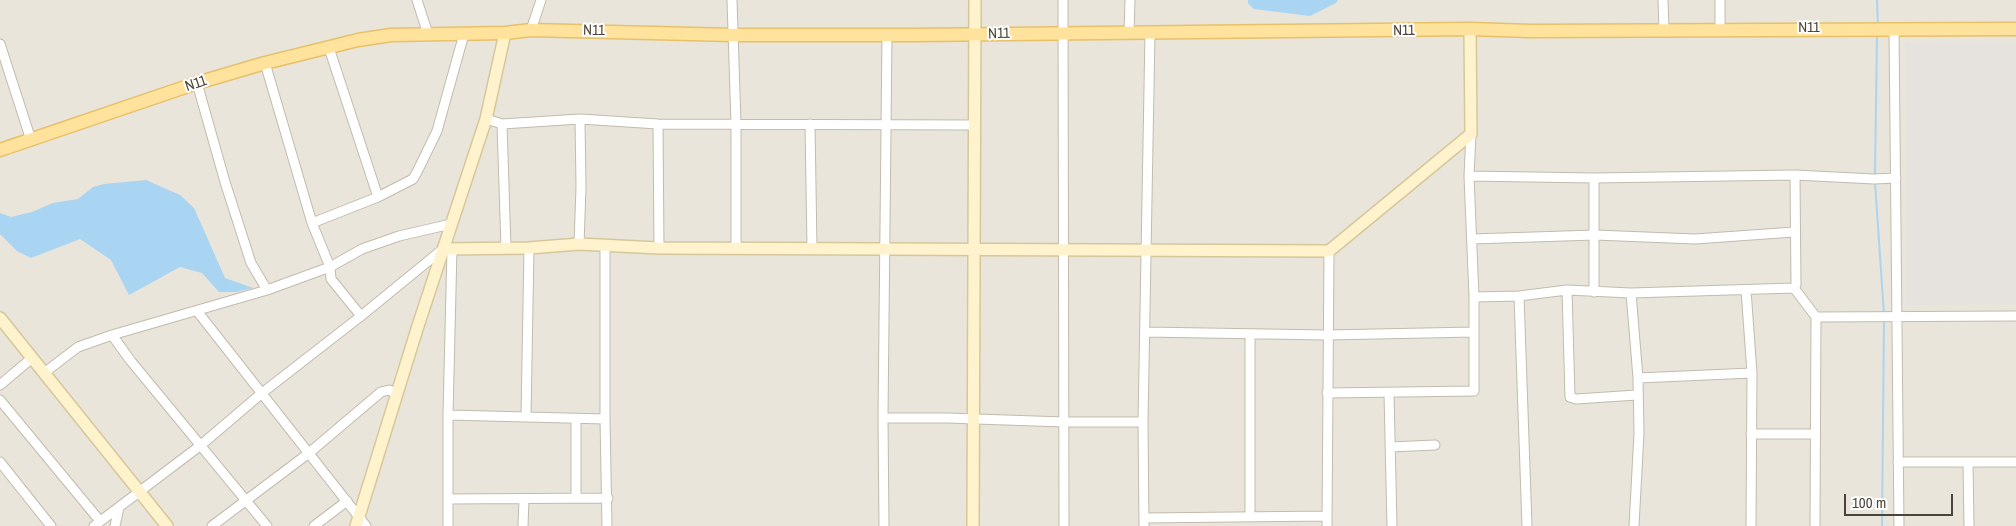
<!DOCTYPE html>
<style>
body{margin:0}
#map{position:relative;width:2016px;height:526px;overflow:hidden;background:#f6f3ec;font-family:"Archivo Narrow",sans-serif}
canvas{display:block}
.scale{position:absolute;left:1844px;top:494px;width:109px;height:22px;box-sizing:border-box;border:2px solid #4b4439;border-top:0;padding-left:6px;font-size:15px;line-height:18px;white-space:nowrap;color:#4b4439;-webkit-text-stroke:4px #fff;paint-order:stroke}
</style>
<div id="map">
<canvas width="2016" height="526"></canvas>
<div class="scale">100 m</div>
</div>
<script>
const ctx = document.querySelector('canvas').getContext('2d');
ctx.lineJoin = 'round';
function fill(path, color) { ctx.fillStyle = color; ctx.fill(path, 'evenodd'); }
const shape = rows => new Path2D(rows.map(r => 'M' + r).join(''));
function strokePath(path, color, width, dash) { ctx.strokeStyle = color; ctx.lineWidth = width; ctx.lineCap = dash ? 'butt' : 'round'; ctx.setLineDash(dash || []); ctx.stroke(path); }
function write(font, color, halo, rows, align = 'center') {
  ctx.font = font + ' "Archivo Narrow",sans-serif'; ctx.lineWidth = 4; ctx.setLineDash([]); ctx.textBaseline = 'middle'; ctx.strokeStyle = halo; ctx.fillStyle = color; for (const [text, x, y, turn = 0] of rows) {
    ctx.save(); ctx.translate(x, y); ctx.rotate((+turn || 0) * Math.PI / 180); ctx.textAlign = isNaN(turn) ? turn : align; if (halo) ctx.strokeText(text, 0, 0); ctx.fillText(text, 0, 0); ctx.restore();
  }
}
const residential = shape([
 [0,0,2016,0,2016,526,0,526]
]);
const industrial = shape([
 [1905,42,2016,42,2016,304,1906,305]
]);
const water = shape([
 [1248,0,1338,0,1336,3,1310,16,1254,9,1248,3],
 [146,180,180,195,194,208,225,278,253,288,236,292,219,292,202,273,180,267,129,295,111,260,80,239,31,258,17,251,0,234,0,213,11,217,32,212,53,203,78,199,93,187,104,184]
]);
const stream = shape([
 [1877,0,1878,25],
 [1875,175,1877,35],
 [1875,182,1884,315],
 [1882,526,1884,319]
]);
const street = shape([
 [417,0,428,34],
 [732,0,736,124,736,249],
 [1063,0,1064,526],
 [1663,0,1664,29],
 [1720,0,1720,29],
 [1894,29,1899,526],
 [531,30,541,0],
 [1129,33,1130,0],
 [0,44,31,140],
 [265,63,312,223,330,267,331,279,361,316],
 [197,83,225,182,251,263,267,290],
 [486,119,502,124,580,119,658,124,974,125],
 [502,124,506,248],
 [658,124,659,248],
 [810,124,812,248],
 [1469,176,1594,178,1795,175,1874,179,1896,178],
 [1594,178,1594,292],
 [378,197,413,179,417,172,437,131,464,34],
 [312,223,378,197,329,48],
 [1472,239,1595,235,1695,239,1794,232],
 [579,244,581,187,580,119],
 [605,246,605,419,607,526],
 [1794,288,1816,317,2016,316],
 [1794,288,1796,285,1795,175],
 [1567,290,1570,397,1576,399,1637,395],
 [1746,290,1752,373,1751,526],
 [1631,293,1638,378,1639,433,1634,526],
 [1519,296,1527,526],
 [1474,297,1519,296,1567,290,1631,293,1794,288],
 [197,311,366,526],
 [1145,332,1327,335,1474,332],
 [112,335,130,360,267,526],
 [1250,335,1250,517],
 [44,373,78,347,112,335,267,290,330,267,362,249,399,236,451,224],
 [1638,378,1752,373],
 [0,385,32,358],
 [1327,393,1474,391,1474,297,1469,176,1471,134],
 [1389,393,1392,526],
 [0,400,100,521],
 [448,415,605,419],
 [526,417,529,248],
 [884,418,947,418,1064,422,1143,422],
 [576,419,576,498],
 [1751,434,1814,434],
 [1390,447,1435,445],
 [0,462,51,526],
 [1898,462,2016,462],
 [1968,462,1969,526],
 [448,499,608,498],
 [1144,518,1327,516],
 [94,526,201,445,262,393,361,316,443,249],
 [115,526,119,507],
 [212,526,309,453,381,392,389,390,397,394],
 [314,526,347,501],
 [448,526,448,415,452,249],
 [523,526,524,499],
 [884,526,883,417,887,34],
 [1144,526,1143,422,1150,32],
 [1327,526,1329,251],
 [1815,526,1816,317]
]);
const secondary = shape([
 [443,249,529,248,579,244,659,248,1329,251,1471,134,1470,29],
 [0,318,167,526],
 [356,526,417,329,486,119,505,33],
 [973,526,975,0]
]);
const primary = shape([
 [0,150,197,83,265,63,358,40,391,35,505,33,531,30,732,35,917,35,1470,29,1530,31,2016,29]
]);
const streetNames = [
 ["N11",1809,28],
 ["N11",594,31,1],
 ["N11",1404,31,-1],
 ["N11",999,34,-2],
 ["N11",196,84,-18]
];
fill(residential, '#eae5da');
fill(industrial, '#e6e2dd');
fill(water, '#a9d4f2');
strokePath(stream, '#a9d4f2', 2);
strokePath(street, '#c2bbae', 11);
strokePath(secondary, '#d6c79b', 14);
strokePath(primary, '#e6c16a', 15);
strokePath(street, '#fff', 9);
strokePath(secondary, '#fff3cd', 11);
strokePath(primary, '#ffe39c', 12);
write('15px', '#4b4439', '#fff', streetNames);
</script>
